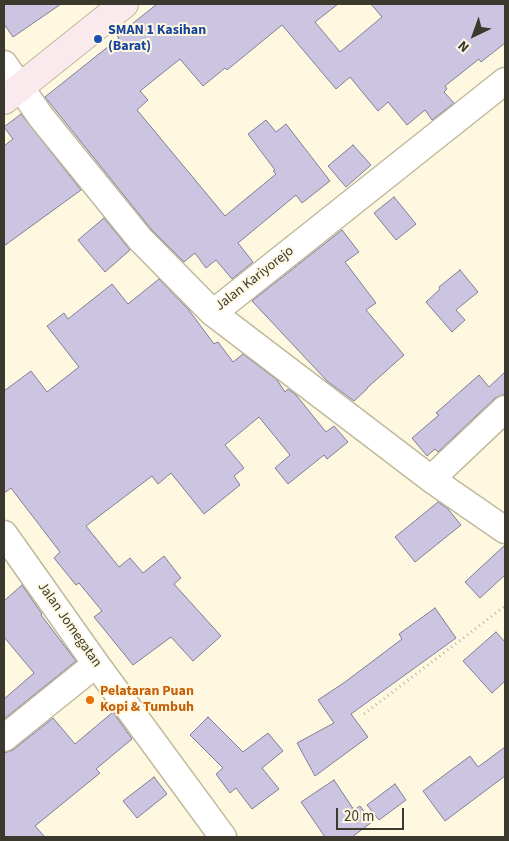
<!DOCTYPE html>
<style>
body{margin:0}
#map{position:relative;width:509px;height:841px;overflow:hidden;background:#fef8e1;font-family:"Source Sans 3",sans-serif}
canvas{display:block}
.frame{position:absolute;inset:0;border:5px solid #3b382d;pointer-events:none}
.north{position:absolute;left:449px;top:10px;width:50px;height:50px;-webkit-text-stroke:4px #fef8e1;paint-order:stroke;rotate:222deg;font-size:14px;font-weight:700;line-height:20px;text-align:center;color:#3b382d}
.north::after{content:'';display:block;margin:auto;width:18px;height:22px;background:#3b382d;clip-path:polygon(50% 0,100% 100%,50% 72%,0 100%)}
.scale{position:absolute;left:336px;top:808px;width:68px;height:22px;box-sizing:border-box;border:2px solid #3b382d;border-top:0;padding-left:6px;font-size:15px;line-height:18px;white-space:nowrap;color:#3b382d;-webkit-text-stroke:4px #fef8e1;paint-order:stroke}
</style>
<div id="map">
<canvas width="509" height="841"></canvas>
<div class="frame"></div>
<div class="north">N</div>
<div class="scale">20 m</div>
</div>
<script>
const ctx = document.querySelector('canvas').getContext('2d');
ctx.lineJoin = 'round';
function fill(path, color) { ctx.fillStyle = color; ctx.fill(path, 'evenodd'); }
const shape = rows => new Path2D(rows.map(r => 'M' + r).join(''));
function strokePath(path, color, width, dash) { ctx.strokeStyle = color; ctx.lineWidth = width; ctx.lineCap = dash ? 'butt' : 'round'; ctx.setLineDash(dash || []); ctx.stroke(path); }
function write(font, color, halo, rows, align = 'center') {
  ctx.font = font + ' "Source Sans 3",sans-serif'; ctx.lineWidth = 4; ctx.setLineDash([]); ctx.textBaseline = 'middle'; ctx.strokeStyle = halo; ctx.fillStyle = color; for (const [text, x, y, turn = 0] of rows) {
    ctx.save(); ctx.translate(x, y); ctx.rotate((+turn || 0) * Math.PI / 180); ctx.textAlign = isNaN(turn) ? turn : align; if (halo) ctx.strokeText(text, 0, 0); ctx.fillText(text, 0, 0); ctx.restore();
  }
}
const building = shape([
 [4,4,61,4,13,37,4,24,4,4],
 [157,4,338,4,315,22,340,52,382,17,371,4,505,4,505,43,481,62,479,59,445,86,447,89,444,92,454,103,432,120,425,110,407,125,388,102,378,111,350,77,336,89,282,25,227,70,225,68,203,86,180,59,140,91,148,100,137,110,225,216,276,174,273,171,275,170,248,134,266,120,276,132,286,124,330,181,302,203,296,195,238,243,253,262,232,279,216,260,206,268,195,253,184,262,151,229,45,97,119,38,117,36,157,4],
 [21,114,81,190,4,246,4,146,13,139,4,127,21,114],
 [353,145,371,165,346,187,328,166,353,145],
 [394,197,416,224,396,240,374,213,394,197],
 [104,218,130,250,105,272,78,240,104,218],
 [342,230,359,252,345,262,376,303,366,310,404,355,367,388,367,389,354,401,327,381,252,301,342,230],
 [460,270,478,292,456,310,465,320,452,332,426,302,440,289,439,287,460,270],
 [159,279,188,309,214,344,218,342,233,362,243,354,277,380,285,392,288,389,296,395,326,432,334,426,348,442,327,459,324,455,288,484,275,468,290,455,259,417,225,445,244,468,234,476,240,485,204,514,171,473,158,484,152,476,86,526,119,567,130,558,143,573,164,556,181,578,174,584,221,636,193,661,171,637,133,665,94,617,102,611,79,583,76,585,54,558,60,552,11,488,4,493,4,391,31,371,47,392,79,367,47,326,64,313,68,319,112,284,128,304,159,279],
 [505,372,505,394,495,398,438,452,435,449,427,456,412,438,439,415,436,413,479,375,489,387,505,372],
 [438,502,448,509,461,525,415,562,395,537,438,502],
 [505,545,505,575,480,598,465,582,505,545],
 [22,585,42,614,41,615,76,661,4,719,4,699,34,673,4,637,4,601,22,585],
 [435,608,456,638,351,714,368,737,315,776,297,743,334,723,318,700,345,682,402,639,399,634,435,608],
 [496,632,505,642,505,681,492,693,463,661,496,632],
 [113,712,132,739,96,769,100,773,35,826,45,837,4,837,4,753,13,750,53,718,75,744,113,712],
 [208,717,243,752,268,733,283,751,262,768,279,789,252,809,236,788,230,793,216,774,223,768,190,735,208,717],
 [505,747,505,776,445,821,423,791,470,756,478,767,505,747],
 [154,777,167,794,137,818,123,801,154,777],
 [334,780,354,810,360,806,372,822,352,837,325,837,301,802,334,780],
 [395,784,406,800,379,820,367,805,395,784]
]);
const path = shape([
 [364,714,505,606]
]);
const street = shape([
 [4,64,41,117,140,239,213,313,431,479,505,530],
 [213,313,505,81],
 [431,479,505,409],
 [4,534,96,664,223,837],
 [4,738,96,664]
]);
const secondary = shape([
 [4,100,124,4]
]);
const markers = [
 [98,39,5,"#1a4fb4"],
 [90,700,5,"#e8710a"]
];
const transitNames = [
 ["SMAN 1 Kasihan",108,31],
 ["(Barat)",108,47]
];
const streetNames = [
 ["Jalan Kariyorejo",255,279,-38],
 ["Jalan Jomegatan",69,625,55]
];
const foodNames = [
 ["Pelataran Puan",100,692],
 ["Kopi & Tumbuh",100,708]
];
fill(building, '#cbc5e1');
strokePath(building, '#827c96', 1);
strokePath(street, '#c0b99d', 29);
strokePath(secondary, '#c0b99d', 30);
strokePath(path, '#bcb7a4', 3, [1, 4]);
strokePath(street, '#fff', 26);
strokePath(secondary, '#fae9ed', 28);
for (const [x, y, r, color] of markers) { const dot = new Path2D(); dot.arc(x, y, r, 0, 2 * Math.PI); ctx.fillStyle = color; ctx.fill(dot); strokePath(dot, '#fef8e1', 2); }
write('bold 14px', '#164399', '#fef8e1', transitNames, 'left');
write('14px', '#3b382d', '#fef8e1', streetNames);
write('bold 14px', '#c56008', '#fef8e1', foodNames, 'left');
</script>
